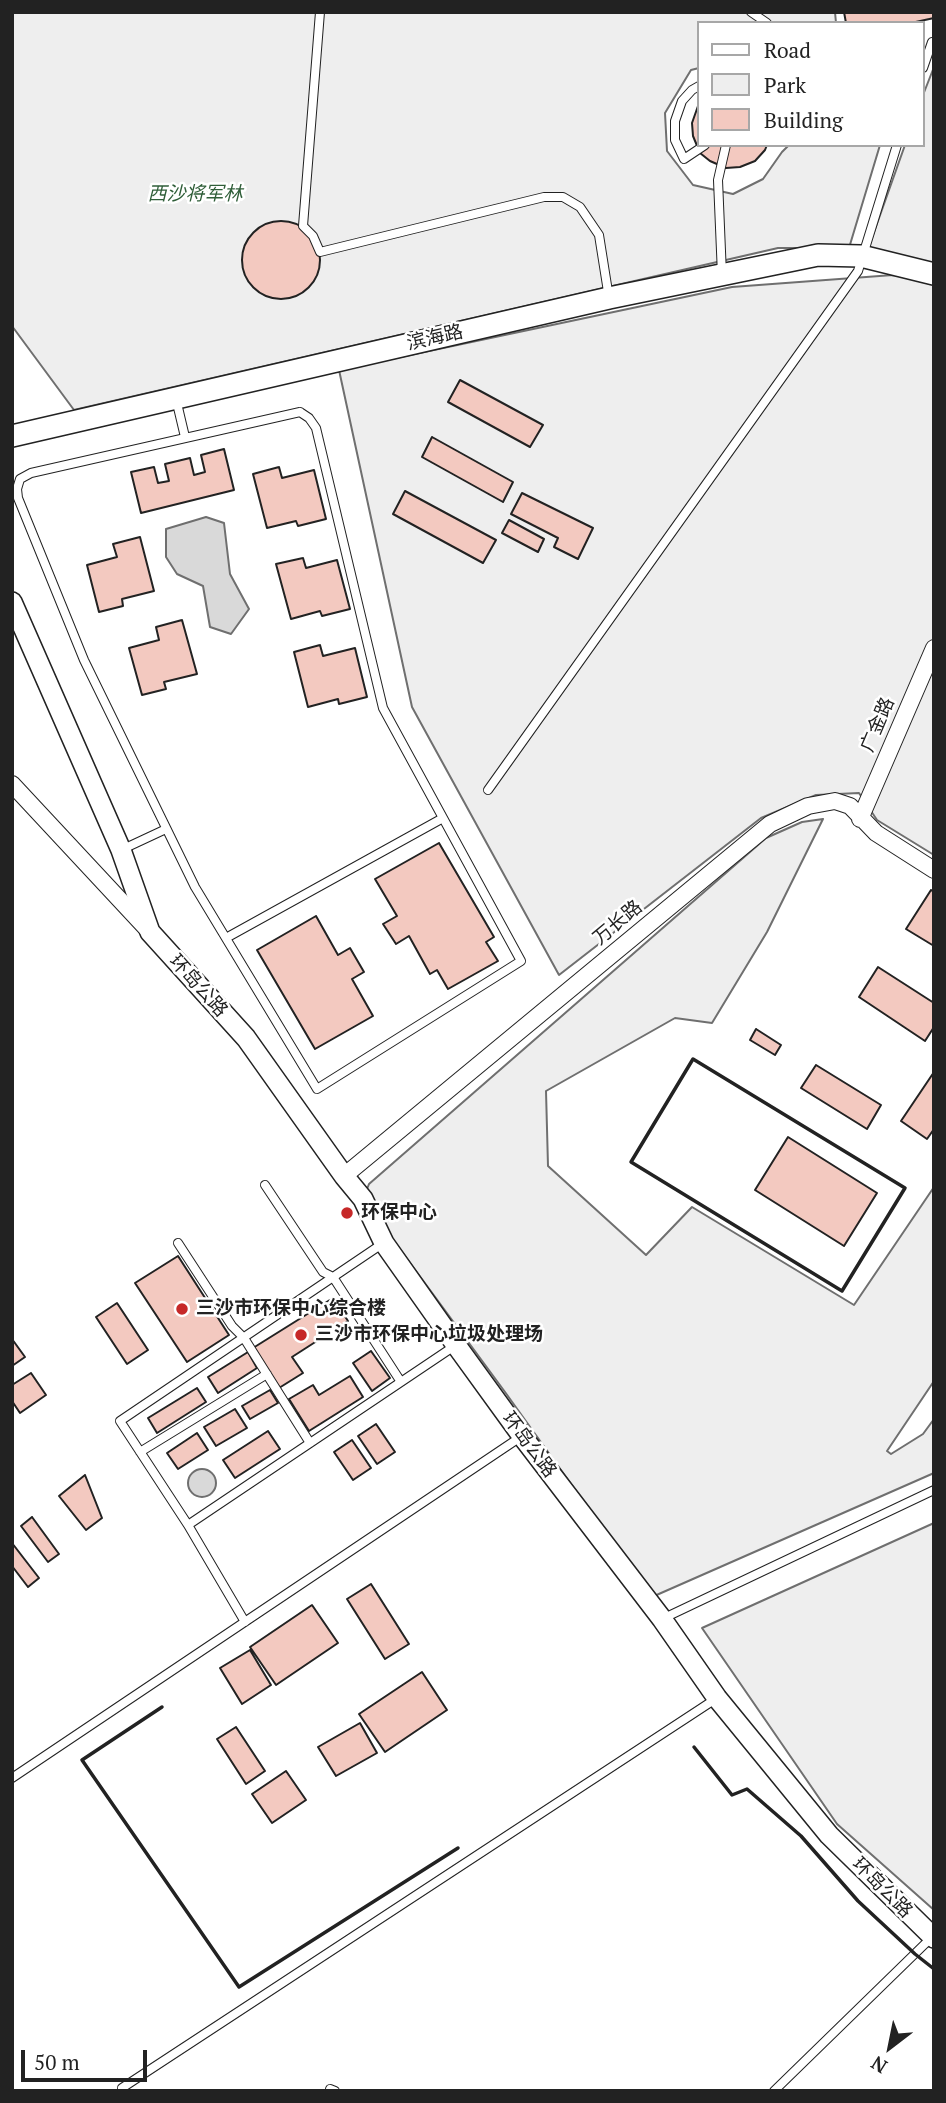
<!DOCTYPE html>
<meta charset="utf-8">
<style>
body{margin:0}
#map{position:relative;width:946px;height:2103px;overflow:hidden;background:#fff;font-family:"PT Serif",serif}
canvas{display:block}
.frame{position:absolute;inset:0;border:14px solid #222;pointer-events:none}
.legend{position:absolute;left:697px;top:21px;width:228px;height:126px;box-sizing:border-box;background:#fff;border:2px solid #a7a7a7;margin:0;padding:9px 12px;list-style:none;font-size:21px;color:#222}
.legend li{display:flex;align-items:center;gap:14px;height:35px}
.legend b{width:35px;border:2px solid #a7a7a7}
.north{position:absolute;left:855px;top:2012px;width:70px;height:70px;-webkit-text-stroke:5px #fff;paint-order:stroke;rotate:212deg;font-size:19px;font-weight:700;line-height:28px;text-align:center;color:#222}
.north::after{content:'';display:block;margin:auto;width:24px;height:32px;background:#222;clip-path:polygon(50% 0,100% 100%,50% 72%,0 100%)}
.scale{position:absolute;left:21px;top:2050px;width:126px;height:32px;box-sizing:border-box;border:4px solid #222;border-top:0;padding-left:9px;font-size:21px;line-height:24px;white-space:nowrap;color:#222;-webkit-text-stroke:5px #fff;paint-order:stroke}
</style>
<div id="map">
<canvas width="946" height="2103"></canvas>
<div class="frame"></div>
<ul class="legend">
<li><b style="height:9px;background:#fff"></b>Road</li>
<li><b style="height:19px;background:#eee"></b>Park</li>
<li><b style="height:19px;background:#f3c9c0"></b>Building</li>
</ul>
<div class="north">N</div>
<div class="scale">50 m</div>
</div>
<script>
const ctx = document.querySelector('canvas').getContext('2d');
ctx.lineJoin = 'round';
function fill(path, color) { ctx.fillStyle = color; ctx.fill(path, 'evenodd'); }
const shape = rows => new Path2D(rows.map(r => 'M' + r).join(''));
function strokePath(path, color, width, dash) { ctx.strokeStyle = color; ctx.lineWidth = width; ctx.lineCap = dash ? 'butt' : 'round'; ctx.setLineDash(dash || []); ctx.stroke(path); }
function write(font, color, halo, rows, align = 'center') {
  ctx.font = font + ' "PT Serif","Noto Sans SC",serif'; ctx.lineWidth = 5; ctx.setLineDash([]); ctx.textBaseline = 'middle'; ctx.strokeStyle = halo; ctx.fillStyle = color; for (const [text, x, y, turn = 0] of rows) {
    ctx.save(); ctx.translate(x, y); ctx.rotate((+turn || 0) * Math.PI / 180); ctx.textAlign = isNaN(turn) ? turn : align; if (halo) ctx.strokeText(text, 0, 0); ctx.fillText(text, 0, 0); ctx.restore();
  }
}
const green = shape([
 [12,12,835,12,836,23,699,23,699,68,691,70,665,113,667,151,693,185,733,194,763,179,782,152,789,145,880,145,849,248,778,248,74,410,12,326,12,12],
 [934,67,934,268,868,249,905,145,923,145,923,95,934,67],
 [893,275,934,282,934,855,877,820,859,793,816,795,761,818,559,975,412,707,339,370,732,287,893,275],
 [823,819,767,932,712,1023,675,1018,546,1091,548,1166,646,1255,692,1207,854,1305,934,1187,934,1381,887,1451,891,1454,923,1434,934,1419,934,1473,652,1597,505,1392,363,1199,369,1184,766,838,802,822,823,819],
 [934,1523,934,1910,837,1824,702,1628,934,1523]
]);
const water = shape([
 [206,517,224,523,230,574,249,609,231,634,210,627,203,586,177,574,166,557,166,529,206,517],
 '188 1483a14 14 0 1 1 28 0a14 14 0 1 1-28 0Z'
]);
const building = shape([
 [844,12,934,12,934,18,911,23,846,23,844,12],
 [698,106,699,145,767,145,765,150,755,161,740,167,726,168,710,161,700,153,693,136,692,123,698,106],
 '242 260a39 39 0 1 1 78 0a39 39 0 1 1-78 0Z',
 [460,380,543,425,530,447,448,402,460,380],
 [432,437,513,482,503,502,422,457,432,437],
 [224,449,234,490,141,513,131,472,154,467,158,483,169,481,165,464,190,458,194,475,205,472,201,455,224,449],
 [279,467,282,478,314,470,326,519,298,526,296,521,267,528,253,474,279,467],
 [405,491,496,540,483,563,393,514,405,491],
 [522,493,593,528,578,559,554,547,558,538,511,514,522,493],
 [509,520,544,539,538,552,502,533,509,520],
 [140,537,154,591,122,599,123,606,99,612,87,565,117,557,113,544,140,537],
 [303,558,306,568,337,560,350,609,322,616,320,611,291,619,276,564,303,558],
 [182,620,197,674,164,682,166,689,142,695,129,648,159,640,156,627,182,620],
 [320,645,323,656,355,648,367,697,339,704,338,699,308,707,294,652,320,645],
 [439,843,494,937,486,942,498,961,448,989,437,970,430,974,409,936,396,944,383,924,397,916,375,879,439,843],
 [931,890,934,892,934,946,906,929,931,890],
 [316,916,338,955,350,948,364,972,352,979,373,1016,315,1049,257,950,316,916],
 [878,967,934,1003,934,1027,925,1041,859,997,878,967],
 [756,1029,781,1045,775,1055,750,1040,756,1029],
 [816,1065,881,1105,867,1129,801,1088,816,1065],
 [934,1072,934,1129,927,1139,901,1121,934,1072],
 [788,1137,877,1193,844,1246,755,1190,788,1137],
 [178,1256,229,1335,187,1362,135,1283,178,1256],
 [333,1298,348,1321,292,1357,303,1373,279,1388,253,1348,333,1298],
 [117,1303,148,1350,127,1364,96,1317,117,1303],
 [12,1339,25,1357,12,1366,12,1339],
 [371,1351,390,1378,372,1391,353,1363,371,1351],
 [248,1352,257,1368,218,1393,208,1377,248,1352],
 [31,1373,46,1395,20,1413,12,1401,12,1385,31,1373],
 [350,1376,363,1397,309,1431,289,1399,313,1385,319,1395,350,1376],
 [197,1388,206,1402,157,1433,148,1418,197,1388],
 [270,1390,278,1403,250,1419,242,1406,270,1390],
 [235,1409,247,1428,216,1446,204,1427,235,1409],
 [376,1424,395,1452,377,1464,358,1436,376,1424],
 [268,1431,280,1449,235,1478,223,1460,268,1431],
 [197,1433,208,1450,178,1469,167,1453,197,1433],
 [352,1440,371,1468,353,1480,334,1452,352,1440],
 [85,1475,102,1518,86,1530,59,1496,85,1475],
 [32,1517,59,1554,48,1562,21,1526,32,1517],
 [12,1543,39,1578,28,1587,12,1566,12,1543],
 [371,1584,409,1644,385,1659,347,1599,371,1584],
 [312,1605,338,1643,276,1685,250,1647,312,1605],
 [250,1650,271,1685,242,1704,220,1668,250,1650],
 [422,1672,447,1710,385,1752,359,1714,422,1672],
 [360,1723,377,1753,336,1776,318,1747,360,1723],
 [236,1727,265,1771,246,1784,217,1739,236,1727],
 [286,1771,306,1800,272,1823,252,1794,286,1771]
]);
const service = shape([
 [320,12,303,226,313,236,320,252,544,197,563,197,580,207,599,235,609,298],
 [751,12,767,23],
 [923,68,932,42],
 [699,86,692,90,682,101,675,121,675,140,684,159,705,145],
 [722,275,718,180,726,145],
 [176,399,185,437],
 [300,412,309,418,316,428,383,708,521,961,317,1089,195,887,84,660,18,498,17,489,20,479,31,473,300,412],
 [488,790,858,271,897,145],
 [121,850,166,829],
 [226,938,443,818],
 [265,1185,323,1272,333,1277,401,1382],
 [178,1243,232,1326,244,1338,310,1443],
 [382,1244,120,1421,188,1525,456,1345],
 [140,1452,267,1374],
 [188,1525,245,1622],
 [662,1619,934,1490],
 [12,1778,522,1436],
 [122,2088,717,1698],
 [330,2089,335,2091],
 [774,2091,932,1937]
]);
const minor = shape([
 [12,784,148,930],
 [860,819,934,648],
 [344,1176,770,824,808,806,835,801,850,806,876,833,934,870]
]);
const tertiary = shape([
 [12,602,121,850,150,932,246,1038,344,1176,363,1199,384,1243,456,1345,522,1436,662,1619,717,1698,829,1835,934,1938]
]);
const secondary = shape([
 [12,436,609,298,818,255,861,256,934,274]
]);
const wall = shape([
 [693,1059,905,1188,842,1291,631,1162,693,1059],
 [162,1707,82,1760,239,1987,458,1848],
 [694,1747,732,1795,747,1789,801,1836,858,1901,915,1954,934,1969]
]);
const markers = [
 [347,1213,7,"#c62828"],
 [182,1309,7,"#c62828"],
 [301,1335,7,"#c62828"]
];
const parkNames = [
 ["西沙将军林",195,195]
];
const streetNames = [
 ["滨海路",435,338,-13],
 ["广金路",878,725,-67],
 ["万长路",618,923,-40],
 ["环岛公路",198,986,48],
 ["环岛公路",529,1445,53],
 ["环岛公路",882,1888,45]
];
const poiNames = [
 ["环保中心",361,1213],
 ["三沙市环保中心综合楼",196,1309],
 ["三沙市环保中心垃圾处理场",315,1335]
];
fill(green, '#eee');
strokePath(green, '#6f6f6f', 2);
fill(water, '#d9d9d9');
strokePath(water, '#6f6f6f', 2);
fill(building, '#f3c9c0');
strokePath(building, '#222', 2);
strokePath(service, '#222', 10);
strokePath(minor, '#222', 18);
strokePath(tertiary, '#222', 22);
strokePath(secondary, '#222', 24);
strokePath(service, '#fff', 8);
strokePath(minor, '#fff', 16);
strokePath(tertiary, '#fff', 19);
strokePath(secondary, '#fff', 21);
strokePath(wall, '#222', 3.5);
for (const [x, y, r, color] of markers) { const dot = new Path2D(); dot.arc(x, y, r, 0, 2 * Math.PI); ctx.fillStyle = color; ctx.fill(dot); strokePath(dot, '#fff', 2.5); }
write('italic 19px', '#2f5e38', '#fff', parkNames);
write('19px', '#222', '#fff', streetNames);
write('bold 19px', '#222', '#fff', poiNames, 'left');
</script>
